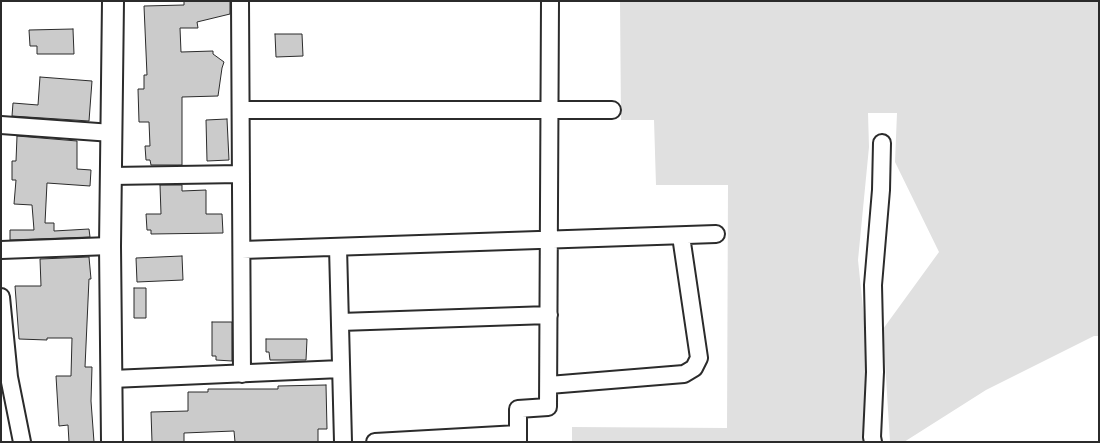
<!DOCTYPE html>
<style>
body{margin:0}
#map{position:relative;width:1100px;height:443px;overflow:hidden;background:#fff;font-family:Itim,sans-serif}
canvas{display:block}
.frame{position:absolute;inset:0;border:2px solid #2b2b2b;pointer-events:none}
</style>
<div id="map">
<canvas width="1100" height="443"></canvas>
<div class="frame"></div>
</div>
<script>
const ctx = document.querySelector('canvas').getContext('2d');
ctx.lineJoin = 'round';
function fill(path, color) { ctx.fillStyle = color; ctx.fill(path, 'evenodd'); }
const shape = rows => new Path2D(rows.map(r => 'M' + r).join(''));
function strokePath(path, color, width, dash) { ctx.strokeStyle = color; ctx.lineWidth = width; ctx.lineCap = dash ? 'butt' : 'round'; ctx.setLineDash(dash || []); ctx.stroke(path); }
const green = shape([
 [620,1,1099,1,1099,336,1094,336,986,390,904,442,890,442,883,329,939,252,895,162,897,113,868,113,869,147,858,260,867,347,863,442,572,442,572,427,727,428,728,185,656,185,654,120,621,120]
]);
const building = shape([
 [184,1,230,1,230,14,197,22,198,28,180,28,181,52,213,51,213,54,224,62,222,68,218,96,182,97,182,165,151,165,150,160,146,160,145,146,150,146,149,122,139,122,138,89,144,89,144,75,147,75,144,6,184,5,184,1],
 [73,29,74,54,37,54,37,46,30,46,29,30,73,29],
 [275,34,302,34,303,56,276,57,275,34],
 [40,77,92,81,89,121,12,116,13,103,38,105,40,77],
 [227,119,229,160,207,161,206,120,227,119],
 [17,136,77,141,77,169,91,170,90,186,47,183,45,223,54,223,54,231,89,229,90,237,10,240,10,230,34,230,32,205,14,204,16,180,12,180,12,161,16,161,17,136],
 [160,185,182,185,182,191,206,190,206,214,222,214,223,233,151,234,151,230,147,230,146,214,161,214,160,185],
 [182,256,183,280,137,282,136,258,182,256],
 [89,257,91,279,89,279,85,367,92,367,91,401,94,442,69,442,68,425,59,426,56,376,71,376,72,338,47,338,47,340,19,339,15,286,41,286,40,259,89,257],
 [134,288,146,288,146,318,134,318,134,288],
 [212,322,232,322,232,361,216,360,216,356,212,356,212,322],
 [266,339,307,339,306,360,270,360,269,352,266,352,266,339],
 [326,385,327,429,318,429,318,442,235,442,234,431,184,433,184,442,152,442,151,412,188,411,188,392,208,392,208,389,278,389,278,386,326,385]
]);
const minor = shape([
 [240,1,242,374],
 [241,110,612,110],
 [1,125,112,133],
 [111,176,241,174],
 [338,247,343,442],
 [1,250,110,246],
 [242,250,716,234],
 [1,297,9,377,22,442],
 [340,322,549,315],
 [112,379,341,369],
 [549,385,684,374,694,368,699,358,681,236],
 [375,442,518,434],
 [518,442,518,409,548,407,550,1],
 [873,442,872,437,875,372,873,285,881,190,882,143]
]);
const tertiary = shape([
 [112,442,110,246,113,1]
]);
fill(green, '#e0e0e0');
fill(building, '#cbcbcb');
strokePath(building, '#2b2b2b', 1);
strokePath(minor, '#2b2b2b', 20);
strokePath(tertiary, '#2b2b2b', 24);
strokePath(minor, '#fff', 16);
strokePath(tertiary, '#fff', 20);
</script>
